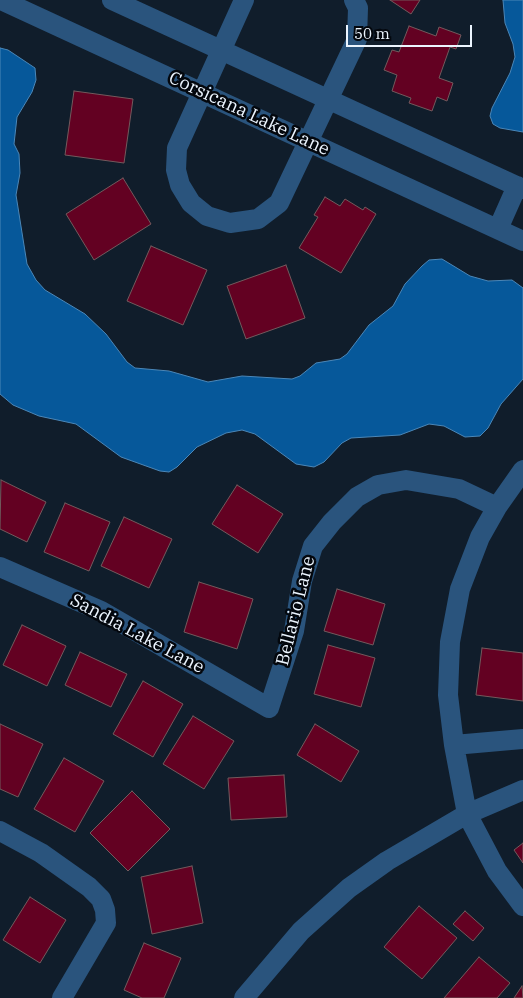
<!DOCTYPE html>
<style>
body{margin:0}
#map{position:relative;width:523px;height:998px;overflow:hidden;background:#101d2b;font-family:"IBM Plex Serif",serif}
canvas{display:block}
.scale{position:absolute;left:346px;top:25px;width:126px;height:22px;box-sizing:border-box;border:2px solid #ecf5ff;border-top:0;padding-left:6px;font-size:15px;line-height:18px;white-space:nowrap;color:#ecf5ff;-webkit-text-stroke:4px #03070d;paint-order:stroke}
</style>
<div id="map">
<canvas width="523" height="998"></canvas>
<div class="scale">50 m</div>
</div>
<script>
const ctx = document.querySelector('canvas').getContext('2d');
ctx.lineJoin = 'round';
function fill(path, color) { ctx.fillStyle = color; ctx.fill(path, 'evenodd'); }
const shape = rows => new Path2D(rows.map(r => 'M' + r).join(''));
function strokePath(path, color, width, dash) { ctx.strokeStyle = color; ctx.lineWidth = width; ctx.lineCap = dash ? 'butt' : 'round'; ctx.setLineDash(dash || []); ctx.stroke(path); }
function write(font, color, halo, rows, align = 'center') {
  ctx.font = font + ' "IBM Plex Serif",serif'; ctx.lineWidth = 5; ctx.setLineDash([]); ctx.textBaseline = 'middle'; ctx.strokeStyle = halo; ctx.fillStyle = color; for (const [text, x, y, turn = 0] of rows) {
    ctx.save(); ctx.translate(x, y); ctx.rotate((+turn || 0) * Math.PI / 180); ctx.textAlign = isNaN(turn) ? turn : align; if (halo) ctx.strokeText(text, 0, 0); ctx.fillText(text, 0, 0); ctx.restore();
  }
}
const water = shape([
 [503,0,523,0,523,132,500,128,493,124,490,116,492,108,510,73,515,57,513,44,505,23,503,0],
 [0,48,8,50,35,68,36,80,32,92,17,117,14,144,19,154,20,173,16,195,27,264,36,280,45,290,85,314,106,334,127,362,135,368,169,371,208,382,242,376,292,379,300,376,316,363,340,359,347,354,369,325,393,306,405,284,422,266,429,260,442,259,470,276,488,281,512,280,523,288,523,379,501,404,488,428,480,436,465,437,444,426,429,424,400,435,351,438,342,443,324,462,314,467,296,464,255,434,242,430,226,433,197,447,177,467,169,472,160,471,121,457,76,424,39,416,13,405,0,394,0,48]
]);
const building = shape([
 [390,0,420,0,411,14,390,0],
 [409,26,436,36,439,27,461,35,456,49,450,47,439,78,453,83,447,101,437,97,432,111,409,103,411,98,392,91,397,75,384,70,392,50,399,52,409,26],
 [74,91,133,99,124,163,65,155,74,91],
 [123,178,151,224,94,260,66,214,123,178],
 [325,197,340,206,345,199,363,210,365,207,376,214,341,273,299,248,318,217,314,215,325,197],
 [151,246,207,270,183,325,127,301,151,246],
 [286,265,305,318,246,339,227,286,286,265],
 [1,480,46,502,27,542,0,529,1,480],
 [237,485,283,514,258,553,212,524,237,485],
 [65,503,110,522,89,571,44,552,65,503],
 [124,517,172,539,149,588,101,566,124,517],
 [199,582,253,599,237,649,184,632,199,582],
 [337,589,385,604,373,645,324,631,337,589],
 [22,625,66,646,47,686,3,665,22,625],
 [328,645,375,658,361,707,314,694,328,645],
 [482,648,523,653,523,701,476,695,482,648],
 [80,652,127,674,111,707,65,685,80,652],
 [143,681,183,704,153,757,113,734,143,681],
 [193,716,234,741,204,789,163,764,193,716],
 [0,724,43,744,18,797,0,789,0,724],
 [315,724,359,751,341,782,297,755,315,724],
 [64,758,104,781,75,832,34,809,64,758],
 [284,775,287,817,231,820,228,778,284,775],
 [132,791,170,829,128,871,90,833,132,791],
 [523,843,523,863,514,850,523,843],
 [192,866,203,923,152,934,141,877,192,866],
 [30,897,66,920,40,963,3,940,30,897],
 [419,906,457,938,422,979,384,947,419,906],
 [465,911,484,928,473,941,453,924,465,911],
 [144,943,181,958,164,998,142,998,124,990,144,943],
 [479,957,510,983,497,998,444,998,479,957],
 [522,986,523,998,514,998,522,986]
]);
const minor = shape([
 [1,0,523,241],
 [112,0,523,189],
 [244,0,177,148,176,170,180,185,191,203,207,216,230,223,258,219,279,203,357,39,358,8,354,0],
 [498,229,517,186],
 [523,470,497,507,480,537,460,589,450,642,448,695,454,745,467,814,497,871,523,906],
 [0,567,101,611,269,708,294,631,302,581,313,546,332,522,357,497,378,485,406,480,459,489,497,507],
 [454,745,523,739],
 [0,831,41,853,89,887,101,899,105,910,106,923,62,998],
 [244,998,301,931,349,888,387,861,467,814,523,790]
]);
const streetNames = [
 ["Corsicana Lake Lane",249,114,25],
 ["Bellario Lane",296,611,-76],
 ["Sandia Lake Lane",137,634,28]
];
fill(water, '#06589a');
strokePath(water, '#4b87b8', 1);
fill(building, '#630122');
strokePath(building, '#735a5d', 1);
strokePath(minor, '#2a547d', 20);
write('18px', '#ecf5ff', '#03070d', streetNames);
</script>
